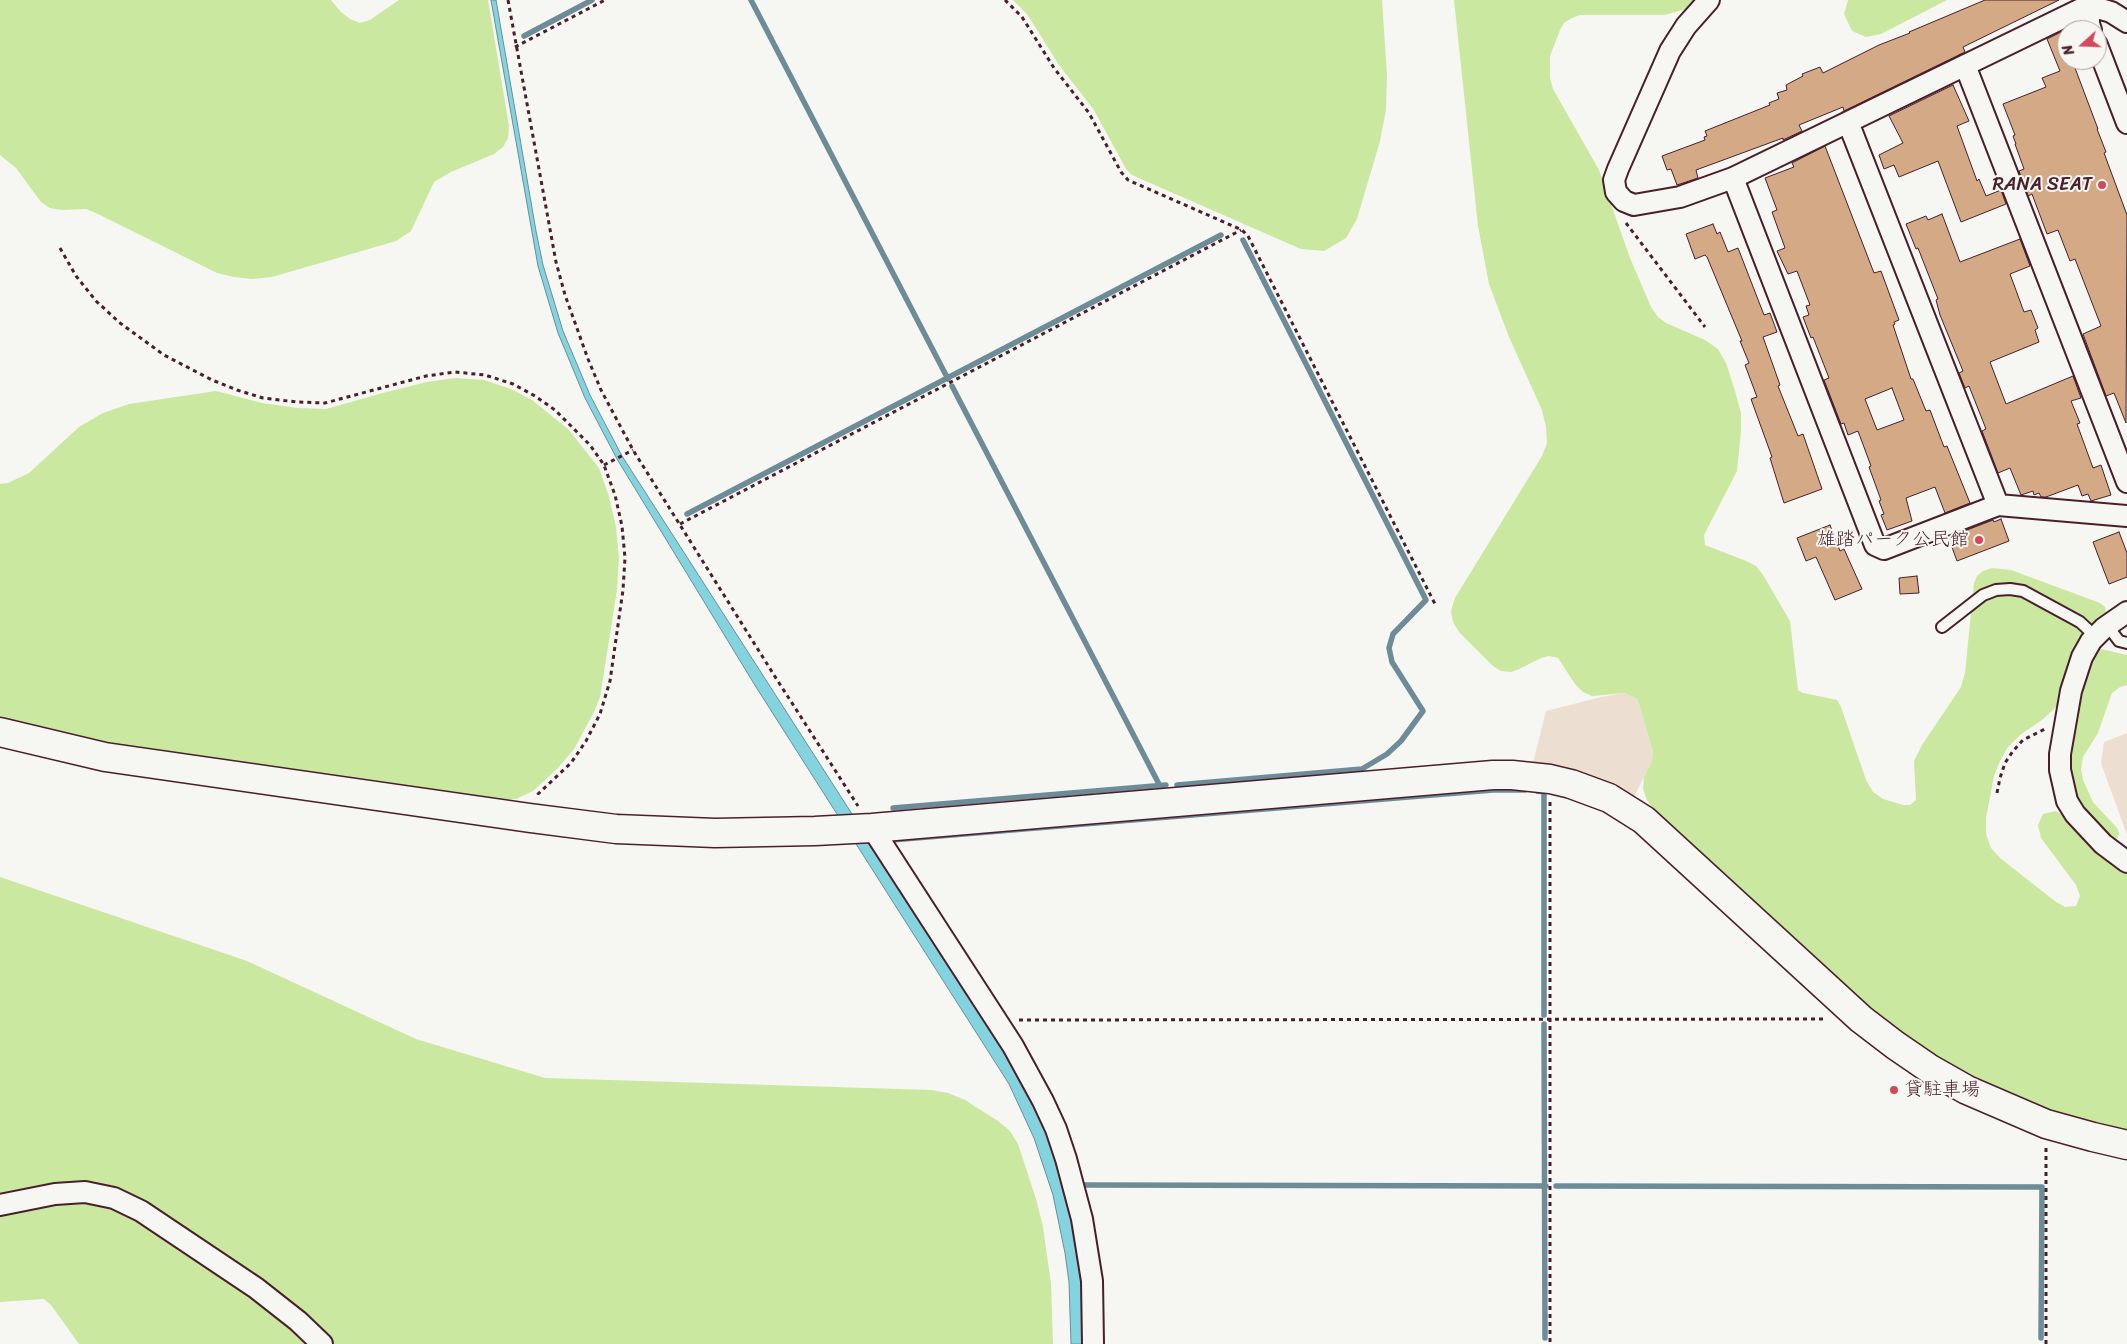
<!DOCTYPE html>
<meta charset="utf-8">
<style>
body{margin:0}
#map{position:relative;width:2127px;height:1344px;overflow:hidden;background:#f6f6f2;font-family:Sriracha,sans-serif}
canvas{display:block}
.north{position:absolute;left:2057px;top:20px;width:50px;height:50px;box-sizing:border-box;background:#f6f6f2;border:1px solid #b1a0a2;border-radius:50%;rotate:250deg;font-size:14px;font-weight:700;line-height:20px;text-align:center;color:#4a1f2b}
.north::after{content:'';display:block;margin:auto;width:18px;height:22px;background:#d1495b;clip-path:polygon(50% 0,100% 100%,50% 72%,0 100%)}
</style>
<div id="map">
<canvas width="2127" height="1344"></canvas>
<div class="north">N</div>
</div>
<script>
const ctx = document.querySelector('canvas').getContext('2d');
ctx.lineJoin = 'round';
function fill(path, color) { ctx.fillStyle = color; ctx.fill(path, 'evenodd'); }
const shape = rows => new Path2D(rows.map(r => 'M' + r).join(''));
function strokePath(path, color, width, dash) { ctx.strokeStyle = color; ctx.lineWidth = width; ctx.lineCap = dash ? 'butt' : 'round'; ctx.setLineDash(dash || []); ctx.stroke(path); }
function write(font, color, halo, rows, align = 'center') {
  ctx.font = font + ' Sriracha,"Klee One",sans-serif'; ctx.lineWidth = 4; ctx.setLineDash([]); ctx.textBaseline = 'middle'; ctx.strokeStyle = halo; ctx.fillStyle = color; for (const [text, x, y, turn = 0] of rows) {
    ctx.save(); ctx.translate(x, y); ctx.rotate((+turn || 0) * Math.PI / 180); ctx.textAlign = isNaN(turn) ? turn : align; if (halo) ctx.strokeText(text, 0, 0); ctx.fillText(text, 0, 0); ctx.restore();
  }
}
const built = shape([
 [1624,693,1636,698,1639,704,1653,752,1652,761,1634,797,1595,778,1574,771,1533,763,1546,711,1601,697],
 [2127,733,2127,835,2101,763,2104,742]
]);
const green = shape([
 [0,0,331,0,341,12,350,19,360,23,370,20,399,0,488,0,509,126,508,138,503,147,494,154,451,172,434,182,411,231,396,241,272,277,252,279,234,277,217,273,98,214,86,209,62,210,50,208,41,202,16,168,0,155],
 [1013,0,1382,0,1387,75,1386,110,1380,141,1357,219,1346,238,1324,251,1301,249,1132,175,1126,169,1094,110,1059,65,1027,14],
 [1454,0,1698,0,1687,9,1664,15,1580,15,1572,18,1564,23,1560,30,1550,56,1550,78,1553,89,1599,170,1630,258,1651,307,1658,317,1666,323,1705,340,1718,349,1726,363,1735,391,1741,413,1741,431,1737,471,1704,535,1705,545,1746,561,1756,566,1763,575,1790,621,1798,690,1803,693,1837,700,1841,707,1866,780,1873,792,1883,799,1903,805,1910,805,1916,800,1914,761,1922,745,1961,687,1965,673,1974,583,1977,576,1983,571,1992,568,2011,570,2100,603,2105,607,2106,613,2074,653,2067,671,2061,698,2057,706,2042,720,2020,735,2008,747,2000,761,1994,776,1986,818,1986,834,1991,848,2000,858,2056,902,2065,907,2076,906,2080,896,2076,885,2041,838,2038,825,2043,814,2056,811,2068,819,2114,864,2127,872,2127,1130,2096,1124,2051,1110,2011,1095,1974,1077,1938,1057,1903,1033,1870,1008,1653,809,1647,800,1643,789,1644,777,1652,761,1653,752,1639,704,1636,698,1624,693,1592,696,1583,692,1575,684,1558,658,1549,656,1541,658,1519,669,1511,672,1501,671,1493,666,1459,632,1453,622,1451,611,1455,598,1542,456,1547,443,1546,427,1542,410,1509,337,1489,284,1478,226],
 [1848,0,1947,0,1881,34,1866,37,1852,31,1844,14],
 [455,378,484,380,511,389,532,400,569,430,599,468,609,497,616,527,619,558,617,590,600,697,594,712,574,749,558,768,533,791,516,799,499,800,108,743,0,717,0,484,8,483,29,473,79,427,103,413,129,404,216,391,262,403,297,408,326,409,383,393,427,382],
 [2101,649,2127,655,2127,685,2120,687,2112,693,2098,733,2083,757,2081,769,2083,780,2093,802,2117,828,2119,833,2118,838,2113,840,2095,824,2075,797,2071,784,2069,755,2079,693,2090,661,2097,651],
 [0,877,247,961,416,1039,545,1078,931,1090,948,1093,965,1100,998,1121,1010,1131,1018,1144,1036,1199,1043,1227,1051,1284,1053,1344,331,1344,116,1192,0,1199],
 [56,1199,112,1203,253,1293,314,1344,79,1344,51,1305,44,1299,0,1302,0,1211]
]);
const water = shape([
 [491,0,496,0,536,231,543,265,563,331,590,395,622,456,1021,1077,1048,1133,1058,1161,1074,1221,1083,1281,1085,1344,1071,1344,1069,1282,1065,1253,1053,1195,1034,1138,1009,1084,756,687,617,459,585,398,558,333,538,266,491,0]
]);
const stream = shape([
 [751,0,948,379],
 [524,36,592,0],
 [952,386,1160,786],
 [687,514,1221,235],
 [1177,785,1362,769,1387,754,1401,741,1423,711,1392,662,1389,648,1393,634,1426,600,1243,240],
 [1537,791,1544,792,1544,1015],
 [893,808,1166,785],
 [892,840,1493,790,1525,790],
 [1544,1024,1545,1338],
 [1084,1185,1546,1186],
 [1556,1186,2042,1187,2041,1338]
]);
const building = shape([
 [1985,0,2059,0,1963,47,1965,52,1844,111,1843,107,1799,125,1802,131,1783,140,1783,138,1696,170,1698,178,1677,185,1671,169,1667,170,1662,156,1705,140,1704,137,1707,136,1705,131,1770,105,1769,103,1779,99,1777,93,1787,90,1786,85,1803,76,1802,74,1820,67,1823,73,1879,45,1910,33,1909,32,1985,0],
 [2067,29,2067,60,2072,60,2098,129,2097,129,2106,152,2104,153,2127,215,2126,423,2114,393,2106,396,2083,334,2101,326,2075,259,2070,261,2058,230,2047,234,2032,194,2028,196,2019,171,2024,169,2015,144,2016,144,2013,136,2015,135,2003,104,2046,87,2042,78,2060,71,2047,39,2067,29],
 [1953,85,1969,121,1957,126,1977,181,1979,179,1986,196,2001,190,2006,204,1961,222,1938,161,1899,177,1894,165,1884,169,1879,155,1903,143,1889,116,1953,85],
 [1825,146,1874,273,1881,271,1899,320,1894,322,1895,324,1893,325,1911,379,1913,379,1926,411,1930,410,1944,447,1947,446,1970,503,1945,513,1935,487,1906,498,1912,521,1887,530,1881,515,1884,514,1879,501,1881,500,1869,467,1871,466,1858,431,1848,435,1844,423,1841,424,1824,380,1829,378,1813,337,1811,338,1803,317,1809,315,1806,306,1810,305,1797,271,1788,274,1777,251,1785,248,1772,212,1777,210,1765,178,1794,167,1792,163,1825,146],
 [1892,388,1904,420,1877,430,1865,399,1892,388],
 [1942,214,1960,262,2020,239,2030,266,2010,274,2024,312,2031,310,2038,328,2035,330,2039,342,1990,362,2006,404,2073,376,2081,398,2071,401,2080,423,2077,424,2093,468,2101,465,2111,495,2091,501,2088,494,2082,496,2078,485,2046,497,2041,497,2039,493,2034,495,2033,491,2021,495,2010,468,1998,473,1982,431,1986,429,1969,386,1965,388,1959,373,1963,371,1940,315,1936,300,1938,299,1918,248,1916,249,1906,224,1926,216,1928,220,1942,214],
 [1713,224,1717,234,1720,232,1728,252,1738,248,1764,315,1770,313,1777,332,1763,337,1780,385,1778,386,1798,436,1803,434,1822,489,1784,503,1770,458,1772,457,1751,399,1757,397,1745,365,1749,363,1740,341,1742,341,1707,257,1705,255,1695,259,1686,234,1713,224],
 [2001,519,2009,541,1957,561,1949,539,1955,537,1954,535,1993,520,1994,522,2001,519],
 [1830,525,1840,551,1844,549,1862,589,1835,600,1816,557,1806,561,1797,538,1830,525],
 [2119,532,2127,553,2127,577,2109,584,2093,542,2119,532],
 [1917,576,1919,593,1900,594,1899,578,1917,576]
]);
const path = shape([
 [508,0,556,262,565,295,588,359,601,390,633,450,774,675,858,806],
 [1005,0,1022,17,1054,68,1089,113,1121,172,1128,180,1242,230,1248,236,1436,606],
 [515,47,605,0],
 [1626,223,1705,327],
 [60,248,76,276,96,301,120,323,164,355,212,380,237,390,263,398,297,402,325,403,426,376,455,372,485,375,513,384,535,396,555,410,590,445,604,465,615,495,622,526,625,558,623,590,610,681,600,714,586,741,571,763,538,794,537,797],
 [604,465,633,450],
 [680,524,1241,230],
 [1997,793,2000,778,2005,763,2013,751,2023,740,2045,729],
 [1550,802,1550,1344],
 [1019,1020,1825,1019],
 [2046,1344,2046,1147]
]);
const lane = shape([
 [2107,625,2119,641,2127,643],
 [1942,627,1983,595,1996,590,2010,589,2023,591,2080,622,2096,637]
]);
const street = shape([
 [1709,0,1686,26,1670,51,1618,169,1614,180,1616,192,1624,201,1634,205,1680,197,1733,178,2083,8,2097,8,2111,12,2127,22],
 [2089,8,2089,24,2091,30],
 [2097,45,2127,123],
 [1965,65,2127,482],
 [1848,122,1998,505],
 [1733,178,1875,545,1884,549,1998,505,2127,516],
 [2127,612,2104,628,2091,641,2082,657,2071,691,2060,754,2060,770,2067,801,2075,814,2103,844,2127,862],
 [872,828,1013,1046,1043,1101,1056,1129,1066,1159,1082,1219,1092,1281,1093,1344],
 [0,1205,55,1194,85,1192,114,1198,141,1211,256,1288,298,1321,322,1344]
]);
const secondary = shape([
 [0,732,105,757,530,818,616,829,715,833,815,831,872,828,1493,775,1512,775,1550,779,1571,784,1609,798,1644,820,1861,1019,1895,1045,1930,1069,1967,1090,2046,1124,2093,1137,2127,1145]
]);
const markers = [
 [2102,185,5,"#d1495b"],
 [1979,540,5,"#d1495b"],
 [1894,1090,5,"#d1495b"]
];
const poiNames = [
 ["RANA SEAT",2092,185],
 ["雄踏パーク公民館",1969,540],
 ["貸駐車場",1904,1090,"left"]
];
fill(built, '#ecdfd1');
fill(green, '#cae89f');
fill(water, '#84d4e0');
strokePath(water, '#6d8c98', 1);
strokePath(stream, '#6d8c98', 5.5);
fill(building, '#d3aa85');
strokePath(building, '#4a1f2b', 1);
strokePath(lane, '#4a1f2b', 14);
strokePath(street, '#4a1f2b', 24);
strokePath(secondary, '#4a1f2b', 31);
strokePath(path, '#4a1f2b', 3, [4, 4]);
strokePath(lane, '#f6f6f2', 10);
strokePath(street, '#f6f6f2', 20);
strokePath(secondary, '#f6f6f2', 28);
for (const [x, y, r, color] of markers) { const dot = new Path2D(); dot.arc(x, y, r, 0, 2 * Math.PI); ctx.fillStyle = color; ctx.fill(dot); strokePath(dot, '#f6f6f2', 2); }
write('19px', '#4a1f2b', '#f6f6f2', poiNames, 'right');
</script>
